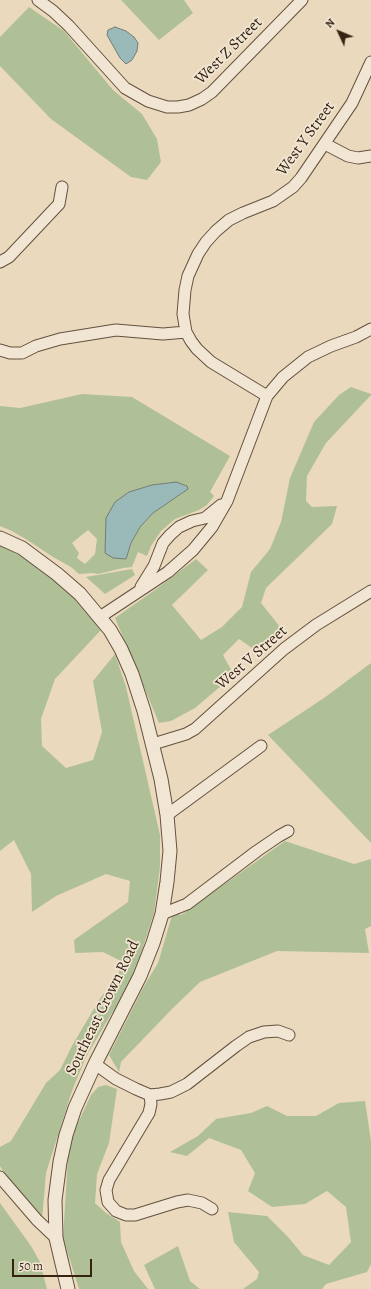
<!DOCTYPE html>
<style>
body{margin:0}
#map{position:relative;width:371px;height:1289px;overflow:hidden;background:#ead9bd;font-family:Alegreya,serif}
canvas{display:block}
.north{position:absolute;left:319px;top:12px;width:40px;height:40px;-webkit-text-stroke:3px #f1e6d4;paint-order:stroke;rotate:314deg;font-size:11px;font-weight:700;line-height:16px;text-align:center;color:#382313}
.north::after{content:'';display:block;margin:auto;width:14px;height:18px;background:#382313;clip-path:polygon(50% 0,100% 100%,50% 72%,0 100%)}
.scale{position:absolute;left:12px;top:1259px;width:80px;height:18px;box-sizing:border-box;border:2px solid #382313;border-top:0;padding-left:5px;font-size:12px;line-height:14px;white-space:nowrap;color:#382313;-webkit-text-stroke:3px #f1e6d4;paint-order:stroke}
</style>
<div id="map">
<canvas width="371" height="1289"></canvas>
<div class="north">N</div>
<div class="scale">50 m</div>
</div>
<script>
const ctx = document.querySelector('canvas').getContext('2d');
ctx.lineJoin = 'round';
function fill(path, color) { ctx.fillStyle = color; ctx.fill(path, 'evenodd'); }
const shape = rows => new Path2D(rows.map(r => 'M' + r).join(''));
function strokePath(path, color, width, dash) { ctx.strokeStyle = color; ctx.lineWidth = width; ctx.lineCap = dash ? 'butt' : 'round'; ctx.setLineDash(dash || []); ctx.stroke(path); }
function write(font, color, halo, rows, align = 'center') {
  ctx.font = font + ' Alegreya,serif'; ctx.lineWidth = 3.5; ctx.setLineDash([]); ctx.textBaseline = 'middle'; ctx.strokeStyle = halo; ctx.fillStyle = color; for (const [text, x, y, turn = 0] of rows) {
    ctx.save(); ctx.translate(x, y); ctx.rotate((+turn || 0) * Math.PI / 180); ctx.textAlign = isNaN(turn) ? turn : align; if (halo) ctx.strokeText(text, 0, 0); ctx.fillText(text, 0, 0); ctx.restore();
  }
}
const green = shape([
 [121,0,184,0,193,13,159,40],
 [29,7,64,31,113,90,142,114,157,139,161,162,147,180,131,177,51,119,0,66,0,37],
 [351,387,371,394,371,395,326,443,307,476,306,501,312,507,337,506,332,524,266,588,261,603,281,628,255,650,239,639,223,655,234,675,195,708,171,721,159,723,115,618,159,587,196,559,208,570,172,605,201,640,222,627,242,607,251,572,270,549,281,522,290,478,314,422,339,395],
 [82,394,132,397,230,456,210,492,214,496,207,505,199,510,175,519,161,531,151,546,147,556,138,552,132,567,123,568,98,574,93,573,79,574,71,567,53,557,29,541,12,531,0,526,0,406,20,408],
 [183,484,187,486,188,489,153,513,140,527,131,543,126,559,115,502],
 [88,530,97,539,95,554,85,564,77,558,79,553,72,543],
 [0,545,36,564,75,598,101,630,55,679,41,719,42,746,66,768,93,760,102,732,93,681,115,654,126,687,160,835,160,867,154,913,130,987,110,1016,86,1057,72,1091,46,1173,42,1220,9,1181,0,1166,0,1147,11,1141,46,1083,60,1070,73,1044,101,997,118,978,121,961,103,952,75,953,74,940,128,902,130,881,106,874,56,896,32,912,31,874,14,840,0,851],
 [132,569,135,575,105,594,86,577],
 [371,663,371,843,268,735,324,698],
 [285,841,354,864,371,859,371,926,365,929,369,953,277,951,200,982,173,1008,121,1062,119,1072,109,1055,143,988,158,963,173,912,181,915],
 [106,1085,117,1089,109,1143,97,1174,95,1203,106,1213,120,1222,121,1242,134,1271,148,1289,79,1289,63,1238,69,1142,91,1095,98,1087],
 [365,1101,371,1141,371,1264,367,1272,326,1284,322,1289,243,1289,257,1279,259,1272,234,1242,228,1212,267,1216,288,1237,303,1255,329,1265,351,1242,346,1207,327,1191,305,1204,272,1207,248,1191,255,1173,241,1150,209,1138,187,1156,170,1152,198,1136,216,1119,251,1113,267,1106,287,1116,316,1116,339,1103],
 [0,1203,31,1246,40,1262,47,1289,0,1289],
 [178,1246,190,1281,200,1289,155,1289,144,1265]
]);
const water = shape([
 [115,27,126,31,134,37,138,43,137,51,132,60,126,64,120,58,107,35,108,30,115,27],
 [176,482,187,486,188,489,153,513,140,527,131,543,126,559,113,558,105,553,106,518,115,502,129,492,152,485,176,482]
]);
const minor = shape([
 [38,0,53,11,69,26,125,88,148,101,167,107,178,107,189,105,202,99,212,92,302,0],
 [325,144,348,156,358,158,371,156],
 [0,262,9,257,59,204,62,187],
 [0,350,10,353,22,353,36,346,60,339,116,330,163,334,186,332],
 [267,396,211,362,197,349,191,341,186,332,183,314,185,290,188,276,198,254,206,242,216,231,229,220,243,213,273,201,293,187,301,178,352,103,371,62],
 [141,587,154,566,163,543,170,535,179,527,192,521,205,518,221,505],
 [100,617,168,572,193,550,212,527,227,501,267,396,283,377,308,357,331,346,356,337,371,329],
 [153,744,186,734,195,729,284,649,316,625,371,591],
 [167,815,261,746],
 [162,914,187,904,257,851,279,836,288,831],
 [95,1064,116,1079,136,1089,150,1095,160,1094,171,1092,187,1084,236,1046,249,1037,264,1032,278,1031,289,1035],
 [150,1095,151,1104,149,1113,109,1180,106,1190,108,1202,116,1211,126,1215,135,1215,177,1202,188,1200,202,1203,212,1209],
 [0,1177,37,1220,56,1238]
]);
const tertiary = shape([
 [0,538,22,548,57,574,80,594,110,630,121,649,132,674,144,711,161,779,167,815,170,851,167,882,162,914,153,943,140,976,95,1064,75,1108,66,1135,60,1162,55,1200,56,1238,68,1289]
]);
const streetNames = [
 ["West Z Street",229,51,-45],
 ["West Y Street",306,139,-54],
 ["West V Street",252,658,-41],
 ["Southeast Crown Road",103,1008,-64]
];
fill(green, '#b0c096');
fill(water, '#9ab9b9');
strokePath(water, '#737d77', 1);
strokePath(minor, '#64503e', 13);
strokePath(tertiary, '#64503e', 15);
strokePath(minor, '#f1e6d4', 11);
strokePath(tertiary, '#f1e6d4', 13);
write('16px', '#382313', '#f1e6d4', streetNames);
</script>
